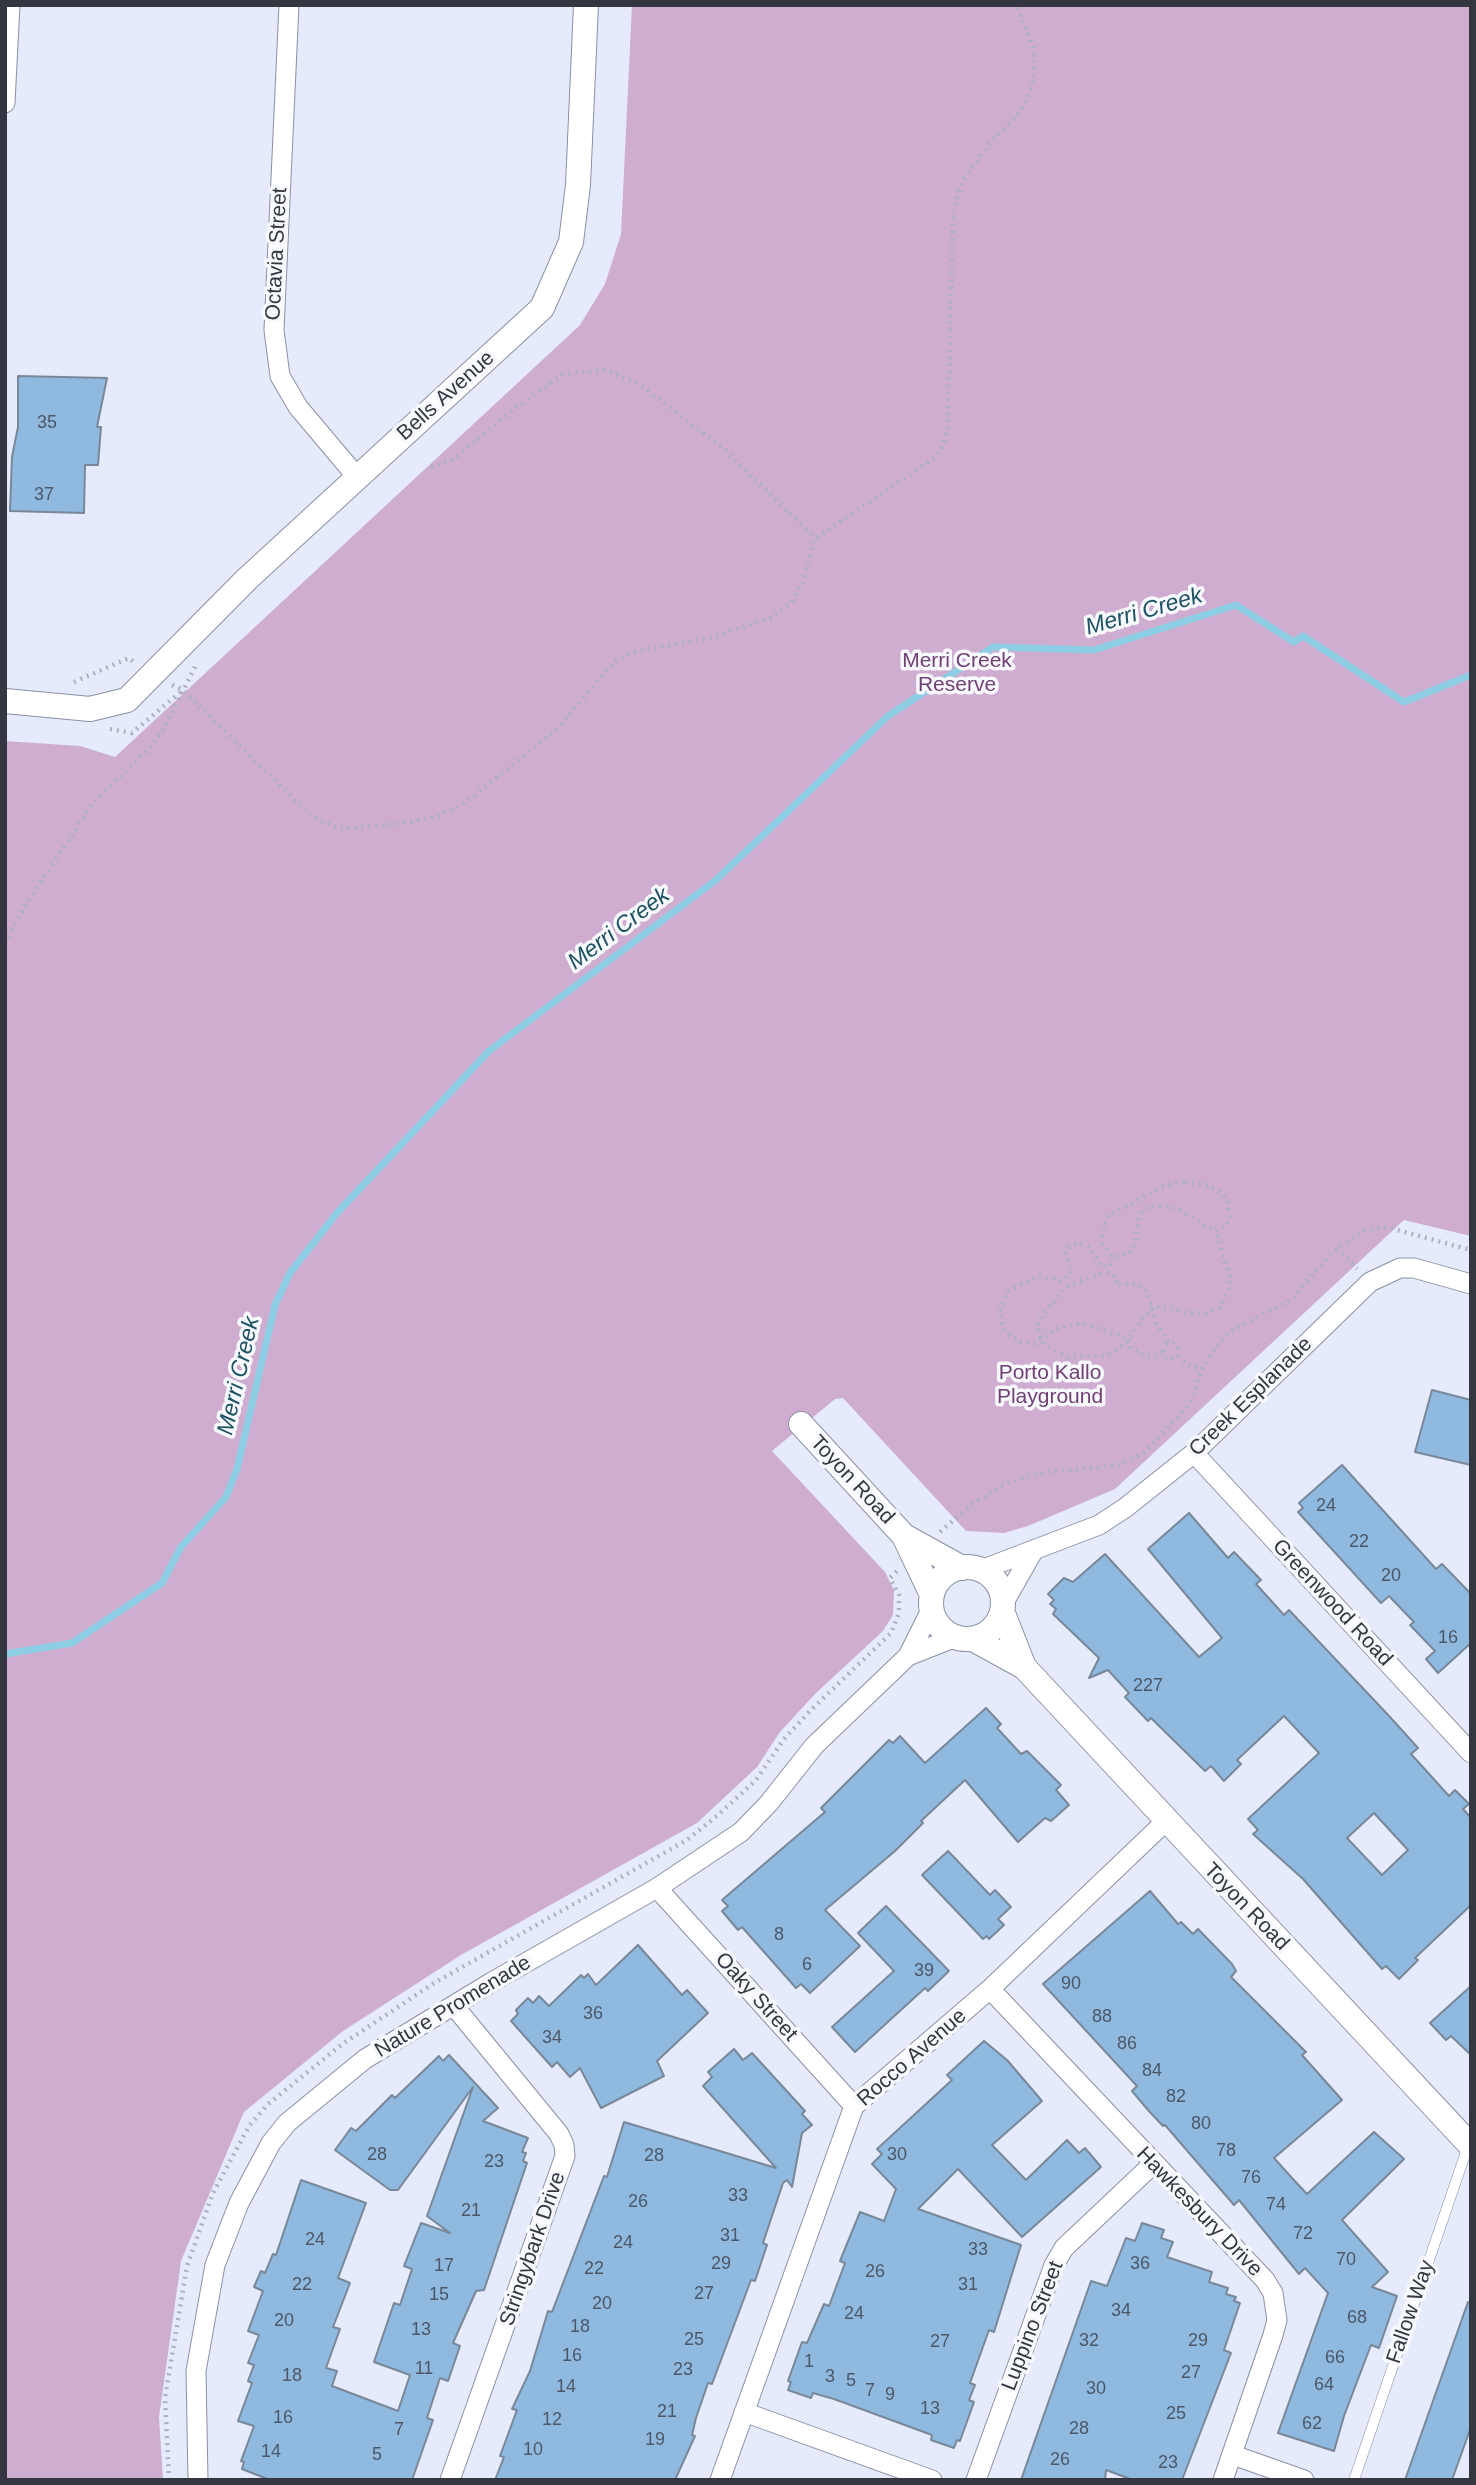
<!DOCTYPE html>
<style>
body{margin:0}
#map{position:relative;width:1476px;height:2485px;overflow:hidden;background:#e5eafc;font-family:Arial,sans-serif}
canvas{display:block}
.frame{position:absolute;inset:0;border:7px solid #353740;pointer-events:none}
</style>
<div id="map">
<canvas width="1476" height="2485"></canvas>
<div class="frame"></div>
</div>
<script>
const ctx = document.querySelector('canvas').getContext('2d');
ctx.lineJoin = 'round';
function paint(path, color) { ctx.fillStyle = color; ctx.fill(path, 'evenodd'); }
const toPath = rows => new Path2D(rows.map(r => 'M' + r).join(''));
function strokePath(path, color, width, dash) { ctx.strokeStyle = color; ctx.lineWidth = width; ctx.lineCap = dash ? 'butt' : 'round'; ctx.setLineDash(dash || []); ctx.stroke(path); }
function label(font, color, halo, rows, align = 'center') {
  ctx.font = font + ' Arial,sans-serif'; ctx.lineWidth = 7; ctx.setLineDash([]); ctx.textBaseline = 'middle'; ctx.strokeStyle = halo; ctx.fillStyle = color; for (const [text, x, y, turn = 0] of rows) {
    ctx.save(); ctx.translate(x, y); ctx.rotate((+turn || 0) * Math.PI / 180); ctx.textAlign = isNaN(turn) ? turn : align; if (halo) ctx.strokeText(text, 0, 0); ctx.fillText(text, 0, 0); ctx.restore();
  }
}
paint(toPath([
 [632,5,1471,5,1471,1236,1404,1220,1115,1489,1028,1526,1004,1533,966,1531,843,1398,835,1399,772,1451,885,1572,894,1590,893,1615,883,1631,815,1694,780,1732,757,1767,697,1823,461,1955,343,2031,244,2112,181,2261,159,2417,163,2480,5,2480,5,741,80,746,115,757,580,325,605,284,621,234]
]), '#cfadd1');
strokePath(toPath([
 [5,1654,72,1643,162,1583,181,1547,226,1497,237,1469,275,1305,290,1273,337,1213,489,1051,716,880,888,716,993,647,1094,650,1236,605,1294,642,1303,636,1404,702,1471,675]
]), '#8ecee4', 7);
const building = toPath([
 [18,376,107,378,97,427,101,427,98,465,85,465,84,513,10,511,12,457,18,427,18,376],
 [1432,1390,1471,1400,1471,1465,1415,1452,1432,1390],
 [1342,1465,1436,1569,1442,1564,1471,1594,1471,1643,1438,1673,1426,1659,1435,1651,1410,1625,1414,1622,1389,1596,1381,1603,1298,1512,1303,1508,1299,1503,1342,1465],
 [1189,1513,1228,1558,1234,1552,1261,1580,1256,1584,1284,1615,1289,1610,1390,1717,1418,1748,1411,1754,1449,1796,1455,1790,1469,1804,1463,1809,1471,1818,1471,1905,1415,1958,1418,1960,1399,1979,1386,1966,1382,1969,1303,1879,1253,1834,1258,1830,1248,1819,1319,1753,1284,1716,1237,1760,1241,1764,1224,1781,1211,1766,1205,1771,1151,1718,1148,1721,1125,1697,1129,1693,1108,1670,1089,1678,1099,1658,1053,1614,1056,1609,1050,1604,1054,1600,1048,1594,1064,1578,1073,1582,1105,1554,1199,1657,1222,1638,1148,1549,1189,1513],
 [1374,1813,1408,1850,1382,1875,1347,1838,1374,1813],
 [986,1708,1001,1724,997,1728,1021,1754,1027,1751,1061,1785,1056,1790,1069,1805,1051,1821,1045,1818,1018,1842,965,1780,921,1821,923,1823,895,1851,825,1910,860,1946,810,1993,801,1984,796,1988,742,1927,738,1930,722,1911,728,1906,722,1900,825,1812,821,1808,889,1740,893,1743,900,1736,925,1763,986,1708],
 [948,1851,990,1895,995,1890,1011,1907,998,1919,1004,1925,989,1939,987,1936,983,1939,922,1875,948,1851],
 [1150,1891,1178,1924,1181,1922,1193,1934,1198,1929,1232,1964,1236,1971,1231,1977,1306,2052,1302,2055,1342,2100,1274,2158,1292,2178,1307,2194,1374,2132,1404,2159,1342,2220,1388,2272,1372,2287,1397,2296,1379,2348,1371,2345,1344,2416,1334,2451,1278,2433,1328,2293,1305,2268,1299,2274,1239,2200,1234,2205,1165,2125,1163,2126,1148,2110,1132,2091,1137,2086,1043,1984,1150,1891],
 [886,1906,949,1971,928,1991,925,1988,855,2052,832,2027,894,1971,858,1933,886,1906],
 [638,1945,682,1995,687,1990,708,2013,657,2061,664,2076,601,2108,580,2068,570,2077,557,2062,552,2067,511,2021,518,2014,516,2010,528,1998,533,2003,539,1996,549,2006,581,1975,584,1978,588,1974,596,1985,638,1945],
 [1471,1986,1471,2055,1451,2036,1446,2040,1430,2023,1471,1986],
 [984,2041,1007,2060,1042,2101,992,2145,1026,2180,1067,2140,1079,2153,1085,2148,1101,2167,1022,2237,958,2169,918,2209,1021,2245,994,2332,989,2330,970,2383,975,2385,969,2400,974,2402,960,2441,957,2440,954,2448,931,2440,932,2435,834,2399,813,2393,811,2398,788,2390,791,2382,788,2381,802,2342,807,2343,824,2304,829,2306,845,2263,840,2261,860,2212,884,2221,896,2189,872,2164,882,2154,877,2149,952,2080,947,2075,984,2041],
 [734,2049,743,2060,752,2053,805,2111,802,2114,812,2125,802,2133,792,2187,787,2180,783,2183,763,2243,767,2245,755,2281,751,2280,712,2384,708,2383,696,2418,692,2435,695,2436,675,2480,495,2480,504,2457,500,2456,517,2410,512,2409,530,2371,548,2311,552,2312,604,2176,607,2177,624,2122,776,2168,703,2086,712,2077,708,2072,734,2049],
 [449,2055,498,2108,483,2121,528,2138,522,2152,526,2153,523,2161,527,2163,484,2290,476,2291,453,2343,460,2346,448,2381,440,2378,427,2418,433,2420,412,2480,270,2480,242,2469,244,2462,241,2461,254,2426,238,2421,252,2383,248,2381,254,2365,248,2363,259,2335,248,2331,263,2291,254,2287,261,2271,265,2273,273,2254,276,2255,301,2180,366,2203,338,2278,350,2283,333,2327,340,2329,326,2368,337,2371,332,2386,398,2411,410,2375,374,2362,394,2303,400,2305,412,2269,404,2266,421,2223,450,2233,427,2216,473,2087,398,2190,390,2190,335,2150,351,2128,356,2131,392,2095,395,2098,439,2056,443,2061,449,2055],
 [1142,2223,1164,2230,1161,2238,1173,2242,1167,2257,1212,2272,1209,2282,1228,2288,1226,2294,1236,2297,1234,2301,1240,2303,1224,2350,1231,2353,1182,2480,1133,2480,1106,2470,1105,2480,1021,2480,1091,2281,1107,2286,1126,2238,1135,2241,1142,2223],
 [1468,2302,1471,2303,1471,2427,1452,2480,1405,2480,1468,2302]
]);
paint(building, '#90b9e0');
strokePath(building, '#788898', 2);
const service = toPath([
 [1354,2480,1468,2146]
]);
const minor = toPath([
 [289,5,274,330,280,376,298,407,357,477],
 [5,103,10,5],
 [1194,1453,1471,1753],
 [981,1570,1099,1525,1125,1508,1194,1453,1370,1282,1400,1268,1414,1268,1471,1284],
 [1003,1604,1032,1553],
 [908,1656,956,1637],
 [657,1888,854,2106],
 [990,1989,1265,2280,1273,2293,1277,2320,1273,2335,1223,2480],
 [744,2412,932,2480],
 [1233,2455,1304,2480],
 [198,2480,196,2371,215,2265,239,2203,271,2143,287,2123,365,2059,492,1982,657,1888,741,1832,769,1803,814,1746,908,1656,931,1610],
 [450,2480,565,2156,564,2145,559,2134,454,2006],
 [720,2480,854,2106,990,1989,1165,1822],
 [976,2480,1054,2265,1064,2248,1153,2164]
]);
const tertiary = toPath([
 [5,701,90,709,127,700,247,579,542,308,571,242,578,185,586,5],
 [801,1424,904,1536,932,1595],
 [904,1536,962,1568],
 '931 1603a36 36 0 1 1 72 0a36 36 0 1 1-72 0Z',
 [1002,1611,1024,1667],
 [973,1639,1024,1667,1471,2146]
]);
strokePath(service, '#8b90a4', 11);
strokePath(minor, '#8b90a4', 21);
strokePath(tertiary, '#8b90a4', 26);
strokePath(toPath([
 [431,467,453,460,513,410,564,374,607,370,640,385,723,448,815,538],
 [74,682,129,658,135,663],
 [172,685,183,690,312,817,341,829,404,823,436,817,466,802,559,727,615,661,629,653,708,638,771,618,790,604,802,585,814,539,933,459,943,447,948,424,953,211,962,181,987,146,1020,112,1032,87,1034,50,1017,5],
 [110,729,132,733,183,690],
 [5,943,27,902,96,799,148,750,162,732,196,665],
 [1185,1182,1206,1185,1222,1193,1227,1202,1230,1217,1227,1225,1215,1231,1178,1209,1155,1205,1145,1209,1139,1216,1135,1244,1128,1254,1113,1257,1107,1250,1102,1241,1106,1217,1164,1186,1185,1182],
 [1337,1248,1357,1269],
 [1113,1257,1110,1267,1100,1265,1091,1248,1080,1243,1070,1246,1065,1253,1071,1265,1070,1275,1063,1281,1039,1276,1008,1291,999,1313,1006,1333,1023,1343,1035,1344,1060,1327,1082,1323,1129,1338,1152,1307,1161,1306,1186,1313,1208,1313,1219,1308,1230,1288,1230,1277,1215,1231],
 '1163 1351a8 8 0 1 1 16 0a8 8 0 1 1-16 0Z',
 [1163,1354,1153,1358,1143,1355,1131,1348,1129,1338,1124,1345,1107,1355,1067,1357,1045,1345,1039,1334,1038,1320,1067,1286,1106,1272,1115,1276,1116,1285,1139,1284,1147,1293,1157,1324,1169,1343],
 [1178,1356,1189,1365,1202,1368],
 [940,1532,971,1505,1004,1484,1046,1472,1115,1466,1144,1453,1190,1403,1202,1368,1218,1343,1234,1329,1291,1300,1331,1253,1365,1230,1386,1227,1471,1250],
 [169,2480,165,2398,187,2266,213,2193,249,2126,267,2105,341,2045,434,1983,687,1840,718,1815,756,1780,784,1739,810,1711,891,1633,899,1613,899,1595,890,1578,897,1571]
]), '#adb1c0', 4.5, [2, 5]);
strokePath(service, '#fff', 10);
strokePath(minor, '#fff', 19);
strokePath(tertiary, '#fff', 24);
label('18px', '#4c5868', null, [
 ["35",47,423],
 ["37",44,495],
 ["24",1326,1506],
 ["22",1359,1542],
 ["20",1391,1576],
 ["16",1448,1638],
 ["227",1148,1686],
 ["8",779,1935],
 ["6",807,1965],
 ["39",924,1971],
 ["90",1071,1984],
 ["36",593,2014],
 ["88",1102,2017],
 ["34",552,2038],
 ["86",1127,2044],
 ["84",1152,2071],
 ["82",1176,2097],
 ["80",1201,2124],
 ["78",1226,2151],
 ["28",377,2155],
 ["30",897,2155],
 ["28",654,2156],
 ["23",494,2162],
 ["76",1251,2178],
 ["33",738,2196],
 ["26",638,2202],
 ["74",1276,2205],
 ["21",471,2211],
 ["72",1303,2234],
 ["31",730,2236],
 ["24",315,2240],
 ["24",623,2243],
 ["33",978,2250],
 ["70",1346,2260],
 ["29",721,2264],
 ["36",1140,2264],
 ["17",444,2266],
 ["22",594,2269],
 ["26",875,2272],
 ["22",302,2285],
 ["31",968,2285],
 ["27",704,2294],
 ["15",439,2295],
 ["20",602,2304],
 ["34",1121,2311],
 ["24",854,2314],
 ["68",1357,2318],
 ["20",284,2321],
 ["18",580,2327],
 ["13",421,2330],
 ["25",694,2340],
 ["32",1089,2341],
 ["29",1198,2341],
 ["27",940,2342],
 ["16",572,2356],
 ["66",1335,2358],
 ["1",809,2362],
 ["11",424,2369],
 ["23",683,2370],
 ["27",1191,2373],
 ["18",292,2376],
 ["3",830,2377],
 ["5",851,2381],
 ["64",1324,2385],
 ["14",566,2387],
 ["30",1096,2389],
 ["7",870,2391],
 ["9",890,2395],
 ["13",930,2409],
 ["21",667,2412],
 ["25",1176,2414],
 ["16",283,2418],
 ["12",552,2420],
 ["62",1312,2424],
 ["28",1079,2429],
 ["7",399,2430],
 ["19",655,2440],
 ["10",533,2450],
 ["14",271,2452],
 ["5",377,2455],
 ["26",1060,2460],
 ["23",1168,2463]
]);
label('21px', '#353740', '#f7f8fc', [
 ["Octavia Street",277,254,-87],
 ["Bells Avenue",446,396,-42],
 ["Creek Esplanade",1251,1397,-44],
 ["Toyon Road",852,1480,47],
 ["Greenwood Road",1332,1603,47],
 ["Toyon Road",1246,1907,46],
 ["Oaky Street",756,1997,48],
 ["Nature Promenade",453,2007,-31],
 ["Rocco Avenue",912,2058,-41],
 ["Hawkesbury Drive",1199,2212,46],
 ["Stringybark Drive",533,2249,-71],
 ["Fallow Way",1411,2312,-71],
 ["Luppino Street",1033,2326,-69]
]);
label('21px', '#714075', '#f7f8fc', [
 ["Merri Creek",957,661],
 ["Reserve",957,685],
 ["Porto Kallo",1050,1373],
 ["Playground",1050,1397]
]);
label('italic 23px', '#1d5263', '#f7f8fc', [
 ["Merri Creek",1144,612,-16],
 ["Merri Creek",619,929,-37],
 ["Merri Creek",239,1376,-77]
]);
</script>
